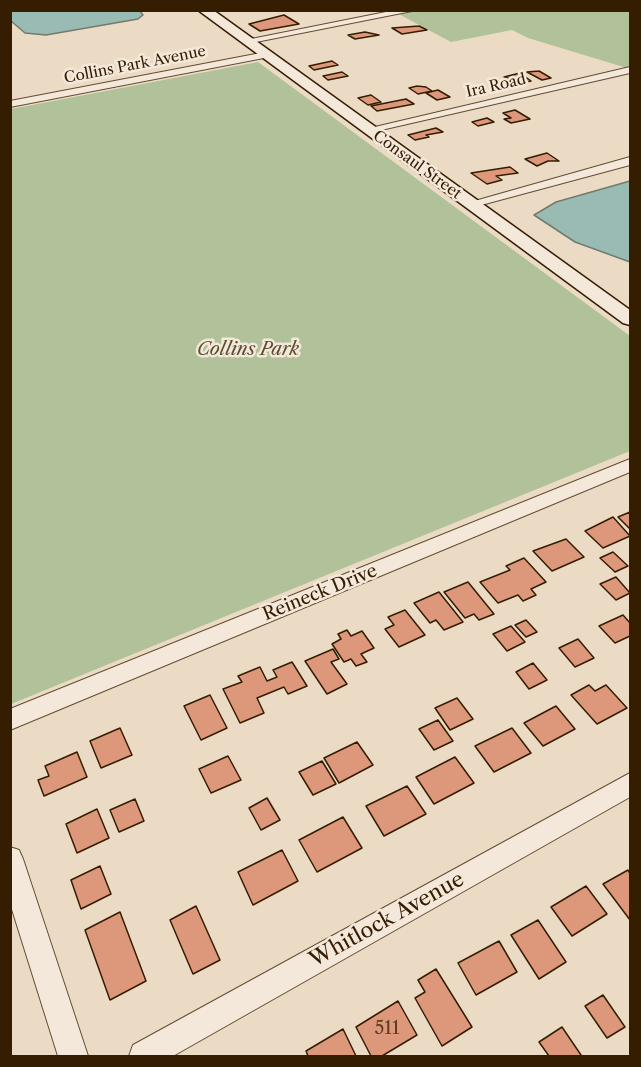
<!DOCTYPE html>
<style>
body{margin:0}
#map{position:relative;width:641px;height:1067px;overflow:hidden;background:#ecdbc4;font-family:"Libre Caslon Text",serif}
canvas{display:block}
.frame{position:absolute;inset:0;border:12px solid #351d02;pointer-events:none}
</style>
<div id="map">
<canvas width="641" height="1067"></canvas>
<div class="frame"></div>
</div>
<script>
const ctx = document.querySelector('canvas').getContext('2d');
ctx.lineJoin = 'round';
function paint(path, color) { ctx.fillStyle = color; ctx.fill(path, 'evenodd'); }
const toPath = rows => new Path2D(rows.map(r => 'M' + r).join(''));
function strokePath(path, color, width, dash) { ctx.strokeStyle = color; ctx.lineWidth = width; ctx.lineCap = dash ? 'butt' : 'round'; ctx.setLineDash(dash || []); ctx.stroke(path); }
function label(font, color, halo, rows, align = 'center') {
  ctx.font = font + ' "Libre Caslon Text",serif'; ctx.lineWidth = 5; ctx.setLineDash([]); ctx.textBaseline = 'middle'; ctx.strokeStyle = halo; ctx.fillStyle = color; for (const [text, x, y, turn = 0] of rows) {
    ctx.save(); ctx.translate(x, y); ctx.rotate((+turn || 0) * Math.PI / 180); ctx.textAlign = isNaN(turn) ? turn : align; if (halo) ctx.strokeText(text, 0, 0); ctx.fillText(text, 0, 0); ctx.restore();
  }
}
paint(toPath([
 [393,11,630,11,630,69,528,38,512,30,451,42],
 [258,62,630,336,630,451,11,704,11,109]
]), '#b1c199');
const water = toPath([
 [140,11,143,15,138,19,46,35,25,33,11,21,11,11,140,11],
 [630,181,630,262,575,242,534,215,556,202,630,181]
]);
paint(water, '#99bbb4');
strokePath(water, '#717c6d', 1.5);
const building = toPath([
 [284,15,299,24,260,31,249,24,284,15],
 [419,26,427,30,402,34,392,28,419,26],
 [365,32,379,35,355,39,348,35,365,32],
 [332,61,338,65,314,70,309,66,332,61],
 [539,71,551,78,542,80,527,72,539,71],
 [342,72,348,76,328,80,323,76,342,72],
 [520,73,531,81,523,83,504,77,520,73],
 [417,86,426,87,432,91,418,94,409,88,417,86],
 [438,90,450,97,437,100,426,93,438,90],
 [371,95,381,102,368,105,358,98,371,95],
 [406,99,414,104,377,111,371,106,406,99],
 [515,110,530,119,511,123,504,119,511,118,503,113,515,110],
 [487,118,494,122,478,126,472,122,487,118],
 [436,128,443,132,426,135,429,137,415,140,408,135,436,128],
 [547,153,559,161,548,161,537,166,525,159,547,153],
 [510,167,518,173,496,176,502,180,487,184,471,173,510,167],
 [630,512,630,529,618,517,630,512],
 [613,517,630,536,603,548,585,531,613,517],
 [566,539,584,557,552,571,533,551,566,539],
 [613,552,628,566,615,572,600,558,613,552],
 [524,558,546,582,531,589,536,595,523,601,518,595,498,603,480,582,510,570,506,566,524,558],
 [616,577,630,593,616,600,600,584,616,577],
 [468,582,494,614,479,620,474,614,465,618,444,592,468,582],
 [439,592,463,622,444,630,436,620,430,623,414,603,439,592],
 [405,610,425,635,399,647,385,629,394,625,388,617,405,610],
 [623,615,630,623,630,636,615,643,599,626,623,615],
 [526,620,537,632,526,637,515,625,526,620],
 [511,626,525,642,507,651,493,634,511,626],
 [347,630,351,636,362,631,374,648,361,654,367,662,356,666,351,659,344,662,332,644,341,639,338,634,347,630],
 [578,639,594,658,575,667,559,648,578,639],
 [333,649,339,659,331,662,347,684,327,694,305,661,333,649],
 [292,662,307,686,288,694,284,687,257,698,264,713,240,723,223,689,242,682,238,676,260,667,267,681,277,677,273,670,292,662],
 [533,663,547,680,529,689,516,672,533,663],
 [589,685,595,691,606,685,627,708,597,724,571,695,589,685],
 [210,695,227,728,201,740,184,706,210,695],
 [457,698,473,719,450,730,435,708,457,698],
 [556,706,575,729,543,746,524,723,556,706],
 [438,720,453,741,434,750,419,729,438,720],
 [120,728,132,755,101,768,90,741,120,728],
 [512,728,531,753,494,772,475,746,512,728],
 [357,742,373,765,339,783,324,758,357,742],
 [77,752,87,777,44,796,38,780,49,776,45,766,77,752],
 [228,756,241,780,211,793,199,769,228,756],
 [455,757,474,783,434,804,416,777,455,757],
 [322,761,336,784,313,795,299,772,322,761],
 [407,786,426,814,384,836,366,806,407,786],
 [267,798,280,820,261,830,249,808,267,798],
 [135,799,144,821,119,832,110,810,135,799],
 [97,809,109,838,77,853,66,824,97,809],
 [343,817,362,848,317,872,299,840,343,817],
 [282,850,298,881,253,905,238,872,282,850],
 [100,866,111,894,81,909,71,880,100,866],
 [628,870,630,874,630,920,603,884,628,870],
 [586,886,607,914,572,936,551,907,586,886],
 [196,906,220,960,193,974,170,920,196,906],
 [120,912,146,981,110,1000,85,930,120,912],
 [538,920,566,962,539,979,511,935,538,920],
 [499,941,517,972,476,995,458,963,499,941],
 [436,969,472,1027,442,1046,415,998,425,992,418,980,436,969],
 [603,995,625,1027,607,1038,585,1006,603,995],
 [398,1001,417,1035,382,1056,371,1056,356,1027,398,1001],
 [562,1027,581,1055,578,1056,549,1056,539,1042,562,1027],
 [343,1029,356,1056,308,1056,306,1051,343,1029]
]);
paint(building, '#dd987b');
strokePath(building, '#351d02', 1.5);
const street = toPath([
 [396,10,417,10,246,44,241,41,396,10],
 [266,52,271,55,269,57,10,107,10,101,266,52],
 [630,67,630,73,368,133,362,130,630,67],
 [630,157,630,165,470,208,464,204,630,157],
 [630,459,630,472,10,730,10,709,630,459],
 [630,773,630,797,173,1056,129,1056,133,1045,630,773],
 [10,847,19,850,23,859,88,1056,58,1056,10,903,10,847]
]);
const secondary = toPath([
 [198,10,213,10,630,310,630,325,623,323,198,10]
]);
strokePath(street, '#634c32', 2);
strokePath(secondary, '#351d02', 3);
paint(street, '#f3e8d9');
paint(secondary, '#f3e8d9');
label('15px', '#351d02', '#f3e8d9', [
 ["Collins Park Avenue",135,65,-11],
 ["Ira Road",496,86,-13],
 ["Consaul Street",417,165,36]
]);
label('italic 18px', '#5a4e2f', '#f3e8d9', [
 ["Collins Park",248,350]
]);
label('18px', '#351d02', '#f3e8d9', [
 ["Reineck Drive",320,593,-22]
]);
label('18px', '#5f3c20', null, [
 ["511",387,1029]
]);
label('21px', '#351d02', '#f3e8d9', [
 ["Whitlock Avenue",387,920,-29]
]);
</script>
